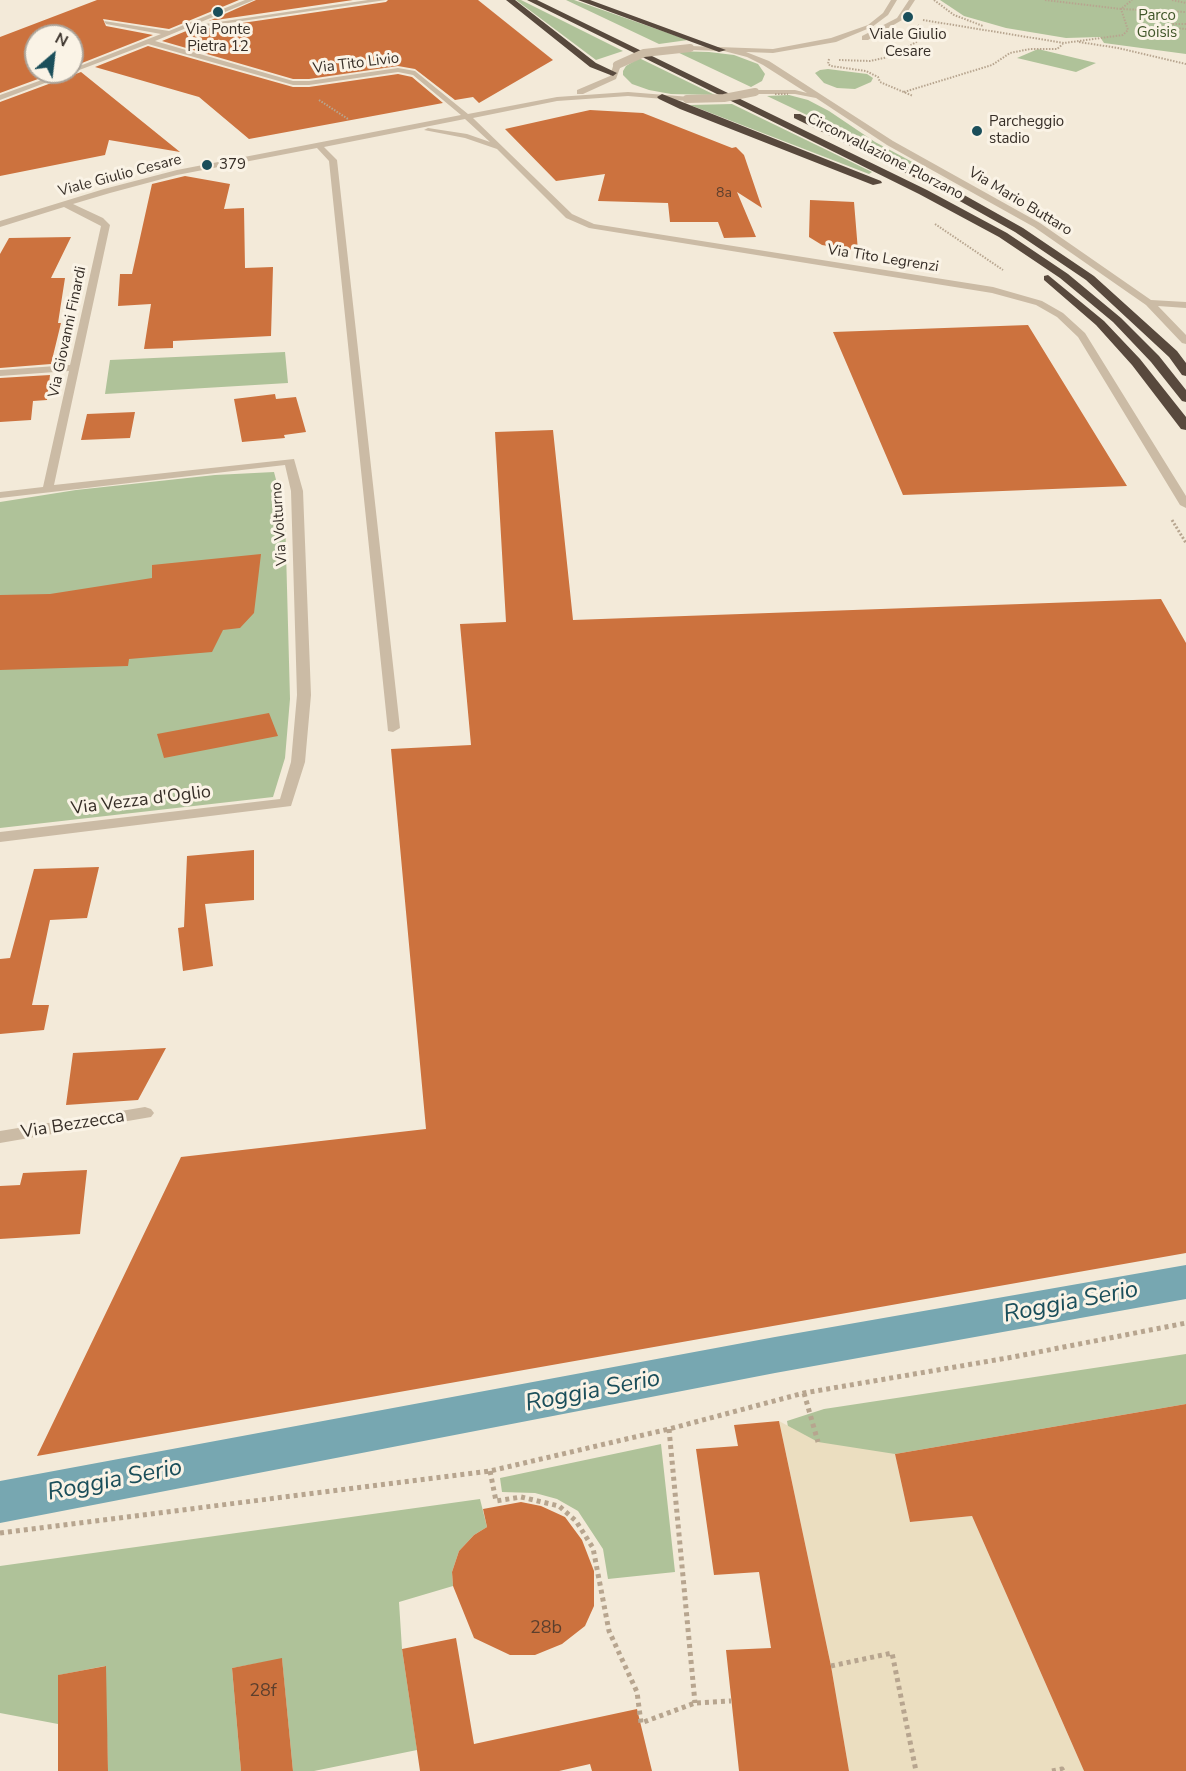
<!DOCTYPE html>
<style>
body{margin:0}
#map{position:relative;width:1186px;height:1771px;overflow:hidden;background:#f3ead9;font-family:"Nunito Sans",sans-serif}
canvas{display:block}
.north{position:absolute;left:24px;top:24px;width:60px;height:60px;box-sizing:border-box;background:#faf3e6;border:2px solid #aca49a;border-radius:50%;rotate:28deg;font-size:16px;font-weight:700;line-height:24px;text-align:center;color:#362e27}
.north::after{content:'';display:block;margin:auto;width:21px;height:27px;background:#1a4e5a;clip-path:polygon(50% 0,100% 100%,50% 72%,0 100%)}
</style>
<div id="map">
<canvas width="1186" height="1771"></canvas>
<div class="north">N</div>
</div>
<script>
const ctx = document.querySelector('canvas').getContext('2d');
ctx.lineJoin = 'round';
function paint(path, color) { ctx.fillStyle = color; ctx.fill(path, 'evenodd'); }
const toPath = rows => new Path2D(rows.map(r => 'M' + r).join(''));
function strokePath(path, color, width, dash) { ctx.strokeStyle = color; ctx.lineWidth = width; ctx.lineCap = dash ? 'butt' : 'round'; ctx.setLineDash(dash || []); ctx.stroke(path); }
function label(font, color, halo, rows, align = 'center') {
  ctx.font = font + ' "Nunito Sans",sans-serif'; ctx.lineWidth = 6; ctx.setLineDash([]); ctx.textBaseline = 'middle'; ctx.strokeStyle = halo; ctx.fillStyle = color; for (const [text, x, y, turn = 0] of rows) {
    ctx.save(); ctx.translate(x, y); ctx.rotate((+turn || 0) * Math.PI / 180); ctx.textAlign = isNaN(turn) ? turn : align; if (halo) ctx.strokeText(text, 0, 0); ctx.fillText(text, 0, 0); ctx.restore();
  }
}
paint(toPath([
 [516,0,521,0,623,51,596,60],
 [566,0,574,0,688,40,659,44],
 [940,0,1186,0,1186,54,1104,43,1100,37,1066,38,1006,28,964,16],
 [1038,49,1096,63,1076,72,1017,58],
 [675,51,709,52,734,55,758,64,765,74,762,81,751,87],
 [639,58,715,95,671,94,649,90,632,84,623,75,623,71,626,66],
 [828,69,867,74,873,78,871,82,855,89,837,88,824,83,815,73,820,70],
 [789,95,808,100,829,111,875,142,918,165,914,166,767,96],
 [732,104,872,172,869,174,690,105],
 [285,352,288,383,105,394,110,360],
 [274,472,285,514,290,699,285,758,273,797,0,828,0,502,76,490,215,475],
 [1186,1354,1186,1404,895,1454,809,1550,787,1421,824,1409],
 [661,1444,675,1572,608,1579,603,1549,578,1511,557,1499,535,1493,502,1492,500,1478],
 [480,1499,487,1527,474,1535,459,1551,452,1572,453,1586,399,1602,402,1649,417,1750,314,1771,293,1771,282,1659,232,1668,241,1771,108,1771,105,1666,59,1675,58,1724,0,1713,0,1566]
]), '#afc299');
paint(toPath([
 [779,1421,818,1442,895,1454,910,1522,972,1516,1084,1771,849,1771,831,1666]
]), '#ebdec0');
paint(toPath([
 [1186,1265,1186,1299,775,1373,0,1523,0,1481,775,1337,1186,1265]
]), '#77a7b1');
paint(toPath([
 [97,0,239,0,169,29,103,19,106,26,153,35,82,63,72,60,72,36,36,36,36,72,57,72,0,93,0,37],
 [256,0,353,0,209,21],
 [388,0,478,0,553,60,479,103,473,97,455,100,415,69,398,66,309,79,293,79,162,41,203,24,208,28,386,2],
 [148,46,293,87,309,87,398,74,412,77,443,103,249,139,199,97,95,67],
 [81,72,180,152,109,140,105,155,0,176,0,102],
 [590,110,643,113,732,148,736,147,744,155,762,208,737,192,756,237,724,238,718,222,670,222,668,203,598,201,605,174,556,181,505,129],
 [185,176,230,184,224,209,244,208,245,268,273,267,271,336,173,341,173,348,144,349,151,304,118,306,120,274,132,274,152,184],
 [810,200,854,202,858,251,822,245,809,237],
 [71,237,51,278,65,278,58,323,61,323,51,364,0,368,0,254,9,238],
 [1028,325,1127,486,903,495,833,332],
 [50,375,47,400,33,401,31,420,0,422,0,378],
 [275,394,276,399,296,397,306,432,284,435,285,438,242,442,234,399],
 [135,412,130,438,81,440,87,414],
 [553,430,573,620,1161,599,1186,643,1186,1253,37,1456,181,1157,426,1129,391,749,471,745,460,624,506,622,495,432],
 [261,554,254,613,240,628,223,630,212,652,129,659,128,666,0,670,0,595,50,594,152,578,152,565],
 [269,713,278,736,164,758,157,734],
 [254,850,254,900,205,904,213,966,183,971,178,928,184,927,187,856],
 [99,867,87,918,50,920,32,1005,49,1005,44,1030,0,1034,0,959,10,958,34,869],
 [166,1048,138,1100,66,1105,73,1053],
 [87,1170,80,1234,0,1239,0,1186,20,1185,23,1173],
 [1186,1404,1186,1771,1084,1771,972,1516,910,1522,895,1454],
 [779,1421,831,1666,849,1771,739,1771,726,1650,771,1648,759,1572,714,1575,696,1449,738,1446,734,1425],
 [521,1502,541,1506,565,1517,582,1540,594,1571,594,1606,585,1626,562,1644,535,1655,510,1655,474,1638,453,1586,452,1572,459,1551,474,1535,487,1527,483,1509],
 [456,1638,474,1744,637,1709,652,1771,592,1771,590,1764,559,1771,420,1771,402,1649],
 [282,1658,293,1771,241,1771,232,1668],
 [106,1666,108,1771,58,1771,58,1675]
]), '#cc723e');
strokePath(toPath([
 [934,0,954,15,983,26],
 [1045,0,1121,9,1132,0],
 [1172,0,1186,3],
 [923,20,1064,43,1123,35,1128,30,1121,9,1186,12],
 [1186,24,1168,24,1162,27,1186,29],
 [1157,29,1167,30,1171,33,1160,35,1150,32,1157,29],
 [1079,42,1118,48,1186,64],
 [829,59,828,64,831,66,866,71,878,77,880,82,913,96],
 [839,60,870,61,893,56,921,39,923,35,918,25],
 [904,92,992,65,1010,53,1030,49,1057,49,1063,44],
 [319,100,348,119],
 [935,224,1003,270]
]), '#b7a58f', 2, [1.5, 1.5]);
strokePath(toPath([
 [1172,520,1186,543]
]), '#b7a58f', 3, [2, 2]);
strokePath(toPath([
 [804,1393,818,1442],
 [669,1429,695,1703],
 [490,1471,496,1501,521,1497,559,1506,576,1521,593,1548,609,1631,637,1692,641,1723,695,1703,731,1701],
 [0,1533,490,1471,669,1429,804,1393,1013,1357,1186,1323],
 [831,1666,892,1653,916,1771],
 [1052,1771,1062,1769,1063,1771]
]), '#b7a58f', 5, [4, 4]);
paint(toPath([
 [245,0,254,0,155,41,293,81,309,81,398,68,415,71,468,114,557,97,628,92,690,97,690,101,687,101,628,96,557,101,473,118,572,214,594,224,993,287,1042,301,1063,313,1085,333,1186,496,1186,508,1180,505,1078,337,1057,317,1036,305,992,293,589,228,566,218,497,149,465,138,424,130,428,128,467,134,490,142,465,119,324,147,337,160,400,728,393,732,388,731,329,161,317,148,177,175,110,193,73,204,103,218,110,225,54,485,294,459,303,491,311,695,305,762,291,806,0,842,0,832,280,799,291,762,297,695,291,491,285,465,0,498,0,492,43,487,69,371,0,376,0,370,70,365,101,226,64,207,0,227,0,221,104,189,177,170,461,115,413,75,398,72,309,85,293,85,148,44,0,100,0,95,64,72,72,72,72,69,161,34,106,24,104,21,169,31,245,0],
 [368,0,386,0,208,26,205,24,368,0],
 [891,0,897,0,888,15,872,27,836,42,773,53,746,52,769,61,893,141,1040,223,1151,300,1186,302,1186,308,1158,306,1186,335,1186,344,1182,343,1146,305,1034,227,887,145,816,98,795,94,752,94,751,92,755,90,795,90,807,93,763,65,747,57,724,51,690,50,686,48,690,46,773,49,831,38,868,25,883,13,891,0],
 [909,0,915,0,902,20,868,40,862,40,862,36,897,18,909,0],
 [614,63,621,65,616,79,583,94,577,94,577,90,610,76,614,63],
 [145,1107,151,1109,154,1113,151,1117,0,1143,0,1131,145,1107]
]), '#cbbba5');
paint(toPath([
 [506,0,515,0,596,63,617,73,613,76,590,67,506,0],
 [527,0,537,0,927,190,1007,233,1068,274,1121,318,1159,356,1186,390,1186,402,1182,401,1151,362,1113,322,1060,278,999,237,919,194,527,0],
 [578,0,590,0,726,50,719,52,578,0],
 [662,94,881,181,882,183,873,185,680,109,659,99,657,97,662,94],
 [794,114,800,114,948,186,1023,228,1094,276,1177,351,1186,363,1186,376,1182,375,1169,357,1086,280,1015,232,940,190,794,118,794,114],
 [1048,275,1104,321,1140,359,1186,417,1186,430,1181,429,1132,365,1096,325,1044,280,1044,276,1048,275]
]), '#58493d');
strokePath(toPath([
 [775,94,788,94]
]), '#b7a58f', 2, [1.5, 1.5]);
strokePath(toPath([
 [617,65,644,53,690,48],
 [687,99,724,98,755,92]
]), '#cbbba5', 8);
for (const [x, y, r, color] of [
 [218,12,6,"#1a4e5a"],
 [908,17,6,"#1a4e5a"],
 [977,131,6,"#1a4e5a"],
 [207,165,6,"#1a4e5a"]
]) { const dot = new Path2D(); dot.arc(x, y, r, 0, 2 * Math.PI); ctx.fillStyle = color; ctx.fill(dot); strokePath(dot, '#faf3e6', 2); }
label('14px', '#5c3f2d', null, [
 ["8a",724,194]
]);
label('15px', '#405629', '#faf3e6', [
 ["Parco",1157,16],
 ["Goisis",1157,33]
]);
label('15px', '#362e27', '#faf3e6', [
 ["Via Ponte",218,30],
 ["Pietra 12",218,47],
 ["Viale Giulio",908,35],
 ["Cesare",908,52],
 ["Parcheggio",989,122,"left"],
 ["stadio",989,139,"left"],
 ["379",219,165,"left"]
]);
label('15px', '#362e27', '#faf3e6', [
 ["Via Tito Livio",356,64,-7],
 ["Circonvallazione Plorzano",885,157,27],
 ["Viale Giulio Cesare",120,176,-15],
 ["Via Mario Buttaro",1020,202,31],
 ["Via Tito Legrenzi",883,259,9],
 ["Via Giovanni Finardi",68,332,-78],
 ["Via Volturno",280,524,-94]
]);
label('18px', '#362e27', '#faf3e6', [
 ["Via Vezza d'Oglio",141,801,-7],
 ["Via Bezzecca",73,1125,-9]
]);
label('18px', '#5c3f2d', null, [
 ["28b",546,1629],
 ["28f",263,1692]
]);
label('italic 24px', '#1a4e5a', '#faf3e6', [
 ["Roggia Serio",1071,1303,-11],
 ["Roggia Serio",593,1392,-11],
 ["Roggia Serio",115,1481,-11]
]);
</script>
